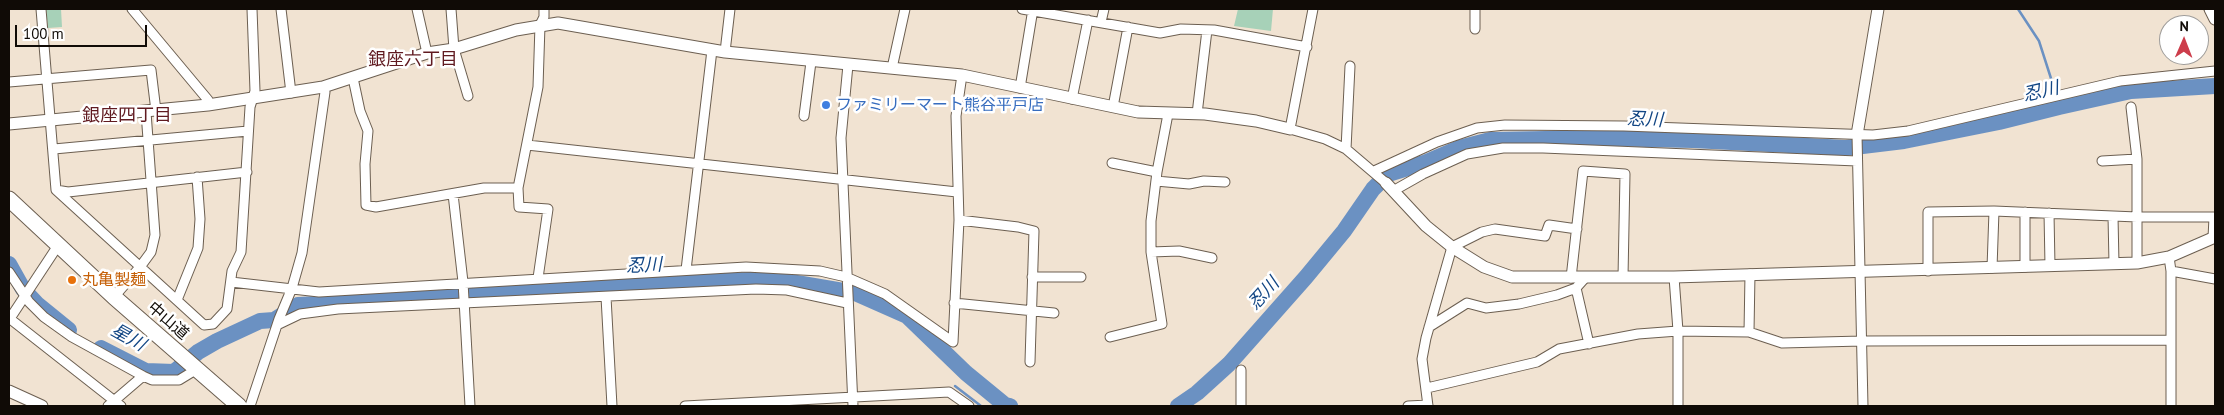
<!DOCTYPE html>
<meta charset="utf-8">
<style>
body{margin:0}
#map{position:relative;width:2224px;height:415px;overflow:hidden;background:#f1e3d2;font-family:"PT Sans",sans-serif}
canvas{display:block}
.frame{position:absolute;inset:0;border:10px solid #100b06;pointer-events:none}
.north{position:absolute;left:2159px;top:15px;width:50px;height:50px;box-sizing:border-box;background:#fff;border:1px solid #9f9d9b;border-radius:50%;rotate:1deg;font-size:14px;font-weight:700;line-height:20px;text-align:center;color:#100b06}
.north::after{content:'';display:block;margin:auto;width:18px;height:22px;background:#cd3d4b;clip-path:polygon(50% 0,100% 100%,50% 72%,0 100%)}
.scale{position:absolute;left:15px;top:25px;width:132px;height:22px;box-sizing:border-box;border:2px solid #100b06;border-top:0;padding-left:6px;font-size:15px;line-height:18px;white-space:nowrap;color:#100b06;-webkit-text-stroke:4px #fff;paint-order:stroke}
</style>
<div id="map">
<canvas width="2224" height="415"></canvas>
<div class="frame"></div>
<div class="north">N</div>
<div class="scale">100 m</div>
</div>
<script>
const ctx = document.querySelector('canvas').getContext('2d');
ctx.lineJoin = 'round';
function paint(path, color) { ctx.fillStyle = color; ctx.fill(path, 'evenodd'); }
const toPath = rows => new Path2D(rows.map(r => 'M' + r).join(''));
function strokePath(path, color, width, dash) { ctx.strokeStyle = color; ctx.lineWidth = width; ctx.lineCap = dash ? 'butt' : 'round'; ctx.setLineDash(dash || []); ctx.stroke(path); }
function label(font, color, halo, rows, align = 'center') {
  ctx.font = font + ' "PT Sans","Noto Sans JP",sans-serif'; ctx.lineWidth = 5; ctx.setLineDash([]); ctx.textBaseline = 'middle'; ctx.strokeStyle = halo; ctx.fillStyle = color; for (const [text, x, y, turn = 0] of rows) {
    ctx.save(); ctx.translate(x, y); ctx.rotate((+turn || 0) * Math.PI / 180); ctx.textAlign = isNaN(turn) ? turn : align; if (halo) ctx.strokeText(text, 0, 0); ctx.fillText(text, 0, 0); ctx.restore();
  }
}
paint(toPath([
 [46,9,61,9,62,27,48,28],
 [1238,9,1273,9,1271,31,1234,26]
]), '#a7d1b8');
strokePath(toPath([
 [2018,9,2039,41,2056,94],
 [2057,99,2059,107],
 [965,374,966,373],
 [955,386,981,406]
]), '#6b91c2', 2.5);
strokePath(toPath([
 [9,264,23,289,37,304,69,330],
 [101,348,146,371,174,372,198,352,217,341,260,321,274,320,298,305,445,297,583,287,773,279,855,293,907,316,966,373,1005,405,1010,406],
 [1178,406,1197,393,1229,364,1306,277,1344,231,1373,189,1388,174,1424,163,1459,148,1490,140,1601,138,1693,140,1846,148,1904,141,1999,122,2059,107,2131,91,2215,86]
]), '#6b91c2', 16);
const minor = toPath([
 [41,9,56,190,204,325,213,324,227,309,232,271,241,252,250,107,255,91,252,9],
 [132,9,208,100,208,105],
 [281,9,291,93],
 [417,9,427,53],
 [451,9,454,49,468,96],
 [1022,9,1160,33,1181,29,1214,30,1307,47],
 [1313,9,1290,129,1325,139,1346,149,1386,183],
 [1101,22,1104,9],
 [1475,29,1475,9],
 [725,52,730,9],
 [848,65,841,138,853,406],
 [892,68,905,9],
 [962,75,956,116,959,220,1018,227,1034,231,1030,362],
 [353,78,360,111,368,131,365,164,366,205,376,207,484,188,518,188,538,87,540,25,544,17,544,9],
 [9,82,151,70,156,111],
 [1020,88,1033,9],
 [1072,99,1088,20],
 [1113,107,1128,27],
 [2131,107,2137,159,2137,263],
 [1197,114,1207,30],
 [804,116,811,62],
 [1857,135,1863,406],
 [527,145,957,192],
 [54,149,248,131],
 [1346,149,1350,66],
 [2102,161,2137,159],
 [1112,163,1157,172],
 [1374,171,1437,142,1477,128,1505,125,1624,126,1873,135,1908,131,2120,81,2215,71],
 [1156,181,1189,184,1204,181,1225,182],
 [518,188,519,207,548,209,538,278],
 [56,190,68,192,247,172],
 [1393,191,1423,174,1467,154,1503,148,1543,148,1857,161],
 [453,194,463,282,470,406],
 [2049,213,2050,266],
 [2113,216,2114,264],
 [2213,238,2214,217],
 [1151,252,1179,251,1212,258],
 [2169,257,2171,271,2171,406],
 [2025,267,2025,212],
 [1992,268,1994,211],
 [686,270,712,50],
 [1928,271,1928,212,1994,211,2137,217,2215,217],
 [2171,271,2215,279],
 [9,272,29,302,44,317,72,337,143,376],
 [1032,277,1081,277],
 [1674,277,1678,331,1678,406],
 [1571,278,1583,171,1625,174,1623,277],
 [231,282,319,292,746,267,820,271,846,277,885,294,953,342],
 [1576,288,1589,344],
 [114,297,140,267,151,252,155,235,146,112],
 [606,297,612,406],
 [177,300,198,248,200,219,197,177],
 [954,303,1054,313],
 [9,318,121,406],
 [9,320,59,244],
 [277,325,300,314,338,309,756,289,787,290,847,303],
 [1429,327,1467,303,1486,308,1519,304,1557,295,1576,288,1585,278],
 [1749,332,1750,274],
 [1110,337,1162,324,1151,252,1151,221,1157,172,1168,114],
 [953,342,959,220],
 [1241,370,1241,406],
 [1427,388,1537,362,1559,349,1638,334,1678,331,1749,332,1782,343,1862,341,2171,340],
 [108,406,143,376,152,380,179,380,197,369],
 [250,406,279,319,292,288,302,253,325,92,323,87],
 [685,406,949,392,969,406],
 [1408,406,1428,405],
 [1428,406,1422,359,1426,338,1452,247,1482,232,1495,229,1545,236,1549,225,1577,229]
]);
const tertiary = toPath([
 [2210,9,2215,19],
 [9,124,208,105,323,87,427,53,454,49,516,30,558,23,725,52,962,75,1138,112,1205,114,1256,121,1290,129],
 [1857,135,1878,9],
 [1386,183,1426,226,1452,247,1484,267,1512,277,1674,277,2137,263,2169,257,2215,237],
 [9,391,42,406]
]);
const trunk = toPath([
 [9,199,114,297,239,406]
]);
strokePath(minor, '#6c5f51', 11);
strokePath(tertiary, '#6c5f51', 13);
strokePath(trunk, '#6c5f51', 17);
strokePath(minor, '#fff', 9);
strokePath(tertiary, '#fff', 11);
strokePath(trunk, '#fff', 15);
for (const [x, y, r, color] of [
 [826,105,5,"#3f7fe0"],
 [72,280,5,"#e8710a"]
]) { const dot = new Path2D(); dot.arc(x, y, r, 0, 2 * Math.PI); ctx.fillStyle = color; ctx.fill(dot); strokePath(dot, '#fff', 2); }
label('16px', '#366cbe', '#fff', [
 ["ファミリーマート熊谷平戸店",836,105]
], 'left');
label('16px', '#c56008', '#fff', [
 ["丸亀製麺",82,280]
], 'left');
label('16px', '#100b06', '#fff', [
 ["中山道",168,321,41]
]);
label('18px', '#601a20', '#fff', [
 ["銀座六丁目",413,60],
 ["銀座四丁目",127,116]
]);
label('italic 18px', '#124684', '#fff', [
 ["忍川",2041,92,-13],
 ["忍川",1645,120,2],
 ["忍川",644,266,-3],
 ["忍川",1264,294,-48],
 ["星川",128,338,29]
]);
</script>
